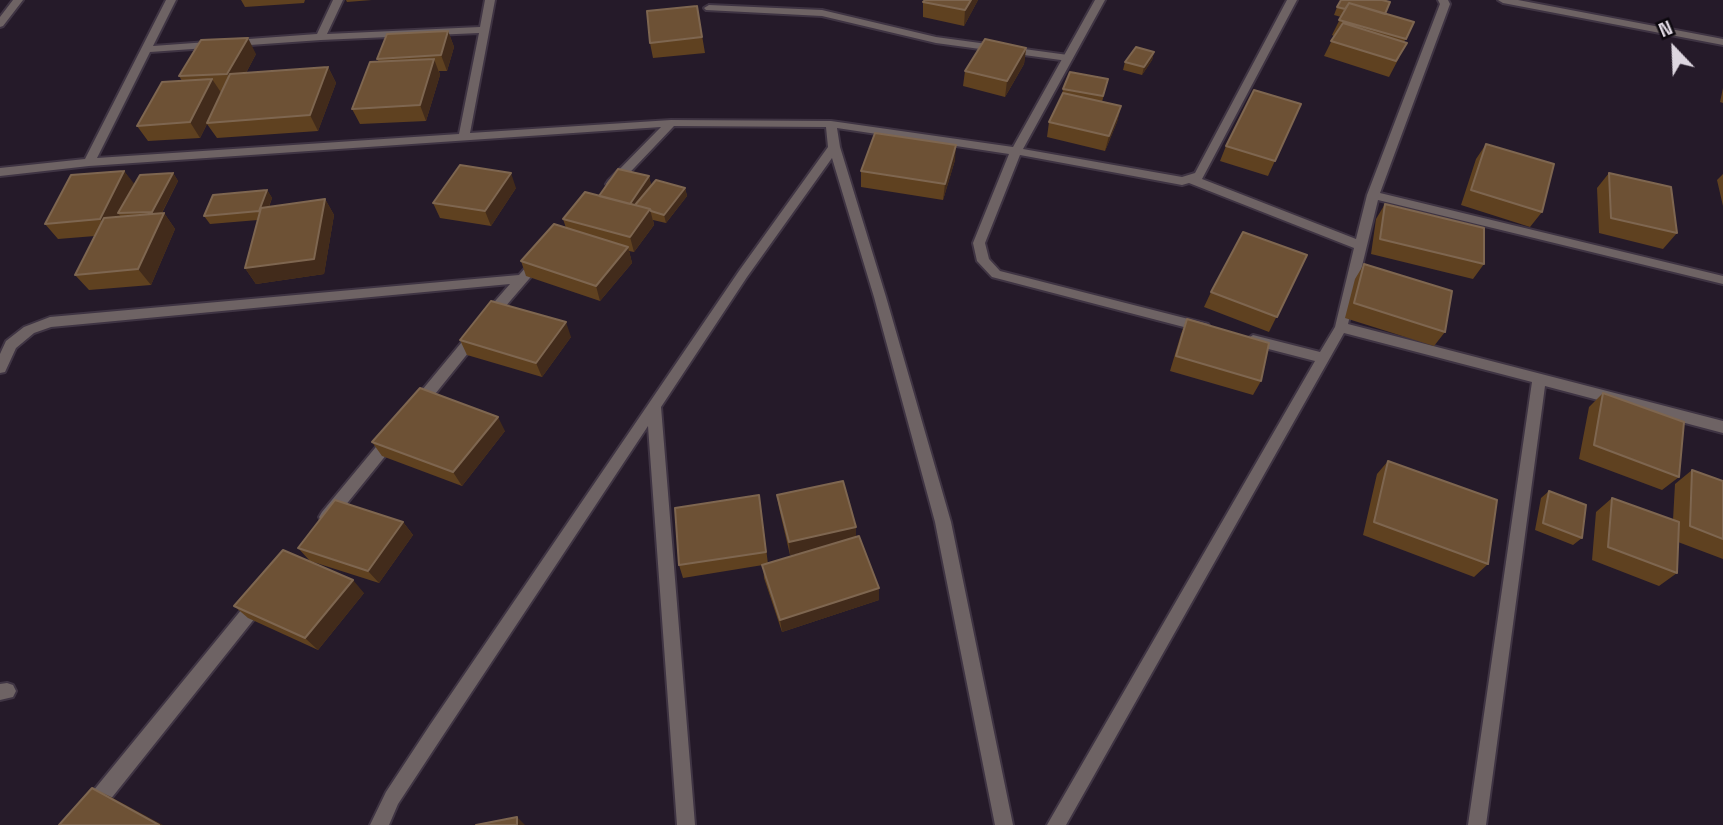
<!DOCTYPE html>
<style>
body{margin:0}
#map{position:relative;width:1723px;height:825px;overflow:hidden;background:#251a29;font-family:"Space Grotesk",sans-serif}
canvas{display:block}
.north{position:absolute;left:1639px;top:14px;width:70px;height:70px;-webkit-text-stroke:5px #0b070d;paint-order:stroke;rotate:337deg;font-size:19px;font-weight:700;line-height:28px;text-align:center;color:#ddd6e0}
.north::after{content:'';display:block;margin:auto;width:24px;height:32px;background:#ddd6e0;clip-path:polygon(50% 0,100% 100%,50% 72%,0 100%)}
</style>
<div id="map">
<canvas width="1723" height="825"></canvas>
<div class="north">N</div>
</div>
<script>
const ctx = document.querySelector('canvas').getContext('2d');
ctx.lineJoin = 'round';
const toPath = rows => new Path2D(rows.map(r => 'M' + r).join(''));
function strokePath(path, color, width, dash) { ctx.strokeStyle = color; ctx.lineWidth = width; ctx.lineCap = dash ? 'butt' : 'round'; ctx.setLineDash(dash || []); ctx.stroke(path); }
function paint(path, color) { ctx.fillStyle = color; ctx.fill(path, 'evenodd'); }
const lane = toPath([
 [709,5,822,10,936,37,1068,55,1073,58,1068,61,936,43,822,16,706,10,704,8,709,5]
]);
const street = toPath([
 [13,0,23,0,3,26,0,27,0,17,13,0],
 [166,0,176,0,153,46,317,34,333,0,343,0,327,34,480,27,485,0,495,0,470,133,671,120,831,121,1013,147,1095,0,1105,0,1023,149,1182,177,1195,173,1287,0,1297,0,1202,179,1356,239,1367,195,1440,4,1438,0,1448,0,1450,4,1380,193,1723,276,1723,284,1378,200,1348,324,1723,421,1723,433,1545,386,1486,825,1468,825,1532,382,1344,333,1066,825,1047,825,1315,361,1253,345,1246,340,1253,335,1320,352,1335,327,1354,248,1189,183,1182,185,1020,155,985,243,989,259,1000,271,1208,324,1210,327,1208,330,1203,332,992,277,977,261,973,243,1009,154,837,128,840,147,886,297,951,522,1013,825,995,825,935,522,874,297,832,158,747,277,661,407,695,825,677,825,648,426,442,737,398,804,389,825,370,825,386,792,430,725,739,271,828,147,826,127,674,126,616,187,612,188,606,184,608,181,661,127,89,166,0,176,0,168,85,159,166,0],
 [479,33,459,134,97,158,150,52,321,40,479,33],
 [1498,0,1518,0,1723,39,1723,45,1503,3,1498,0],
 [537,258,543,262,541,265,493,321,488,323,483,321,482,318,483,315,510,284,51,327,34,333,16,348,5,372,0,373,0,354,6,341,24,327,50,317,519,275,533,259,537,258],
 [476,329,483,334,481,337,423,409,413,409,411,405,413,401,471,331,476,329],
 [390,434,395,436,397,440,395,444,332,522,327,524,322,522,319,517,322,512,385,436,390,434],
 [257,596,263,598,265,603,263,608,90,825,69,825,71,818,251,598,257,596],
 [7,683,13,685,16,691,13,697,0,700,0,684,7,683]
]);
strokePath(lane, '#3f3443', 4);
strokePath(street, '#3f3443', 4);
paint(lane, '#6e6364');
paint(street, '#6e6364');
paint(toPath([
 [241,0,305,0,304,3,245,7],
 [346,0,372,0,347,2],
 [978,0,964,26,923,17,923,2],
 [697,6,705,53,653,58,650,43],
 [1337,7,1385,14,1414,22,1404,42,1399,58,1389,77,1324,56,1334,36,1332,35,1341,17,1334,15],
 [448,31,454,47,447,71,439,71,440,75,426,121,360,124,352,109,379,62,377,59],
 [1026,48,1024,64,1005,97,963,86,965,71],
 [1154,52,1152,60,1142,75,1123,70,1125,62],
 [256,54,246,73,328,67,336,83,318,131,217,138,207,124,200,138,148,141,137,126,182,81,179,76],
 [1108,79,1102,102,1121,106,1117,122,1105,151,1047,137,1049,122,1062,95,1063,89],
 [1723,88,1723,103,1720,102],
 [1301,104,1268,176,1220,161,1226,146],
 [1486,144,1542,212,1530,227,1461,205,1476,159],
 [955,160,943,200,861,187,861,171],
 [124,171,134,185,173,173,178,181,162,213,164,213,175,229,151,285,89,290,75,275,95,236,58,239,45,224],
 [1609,173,1677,233,1663,249,1599,233,1597,188],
 [1723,174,1723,206,1717,180],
 [649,176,651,185,646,193,685,188,687,196,666,223,653,220,654,225,634,252,629,251,632,263,600,301,526,276,521,261,566,228,563,219,599,196],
 [516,188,491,226,440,218,433,203],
 [267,190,272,198,269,207,325,199,334,215,324,274,256,284,245,268,258,220,210,224,204,216],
 [1385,204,1484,264,1473,279,1371,254,1376,219],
 [1307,255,1269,332,1204,307,1211,292],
 [1364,264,1445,332,1434,346,1345,318,1355,279],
 [1187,319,1261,381,1253,395,1170,371,1181,334],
 [571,337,542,377,467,355,460,340],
 [1603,393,1679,477,1662,490,1579,459,1589,407],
 [505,431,462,486,382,456,372,442],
 [1388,461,1488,564,1474,577,1363,535,1377,474],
 [1692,470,1723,481,1723,559,1678,542,1677,573,1659,586,1592,560,1596,512,1612,498,1673,520,1675,484],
 [1549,491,1582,538,1573,545,1535,530,1541,498],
 [777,495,856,537,879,588,879,600,782,632,764,578,763,565,683,578,679,565,761,509,768,564,812,550,790,555,779,508],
 [403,522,413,535,379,583,310,561,298,548],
 [364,593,318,650,248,618,234,606]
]), '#5f4120');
paint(toPath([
 [971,0,978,0,964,26,965,10],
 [448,31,454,47,447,71,441,55],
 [248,38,256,54,237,90,227,74],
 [1026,48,1024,64,1005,97,1007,81],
 [1154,52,1152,60,1142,75,1144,67],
 [434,59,440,75,426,121,420,105],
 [328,67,336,83,318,131,310,115],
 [212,79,222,94,200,138,190,122],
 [1121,106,1117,122,1105,151,1109,136],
 [956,145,955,160,943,200,945,184],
 [124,171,136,186,118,213,121,217,113,234,100,219],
 [173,173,178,181,158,220,152,212],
 [511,173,516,188,491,226,485,211],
 [649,176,651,185,636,207,628,207],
 [685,188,687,196,666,223,664,215],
 [267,190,272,198,264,219,259,211],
 [325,199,334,215,324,274,256,284,245,268],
 [650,209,654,225,634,252,630,237],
 [164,213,175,229,151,285,138,269],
 [628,247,632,263,600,301,596,286],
 [566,322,571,337,542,377,536,363],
 [498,417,505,431,462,486,453,472],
 [403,522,413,535,379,583,368,571],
 [856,527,856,540,790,555,789,542],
 [353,580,364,593,318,650,305,638],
 [879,588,879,600,782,632,780,620],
 [92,788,111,797,163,825,159,825],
 [517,817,525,825,517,825]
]), '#422b1b');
const building = toPath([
 [925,0,971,0,965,10,923,2,925,0],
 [1341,0,1382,0,1390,2,1385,14,1349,3,1345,9,1337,7,1341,0],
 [1349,3,1414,22,1406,39,1339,20,1349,3],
 [697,6,702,37,650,43,647,11,697,6],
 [1343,23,1407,43,1396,61,1331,41,1343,23],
 [448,31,441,55,377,59,387,34,448,31],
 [248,38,227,74,179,76,201,40,248,38],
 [985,39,1026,48,1007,81,965,71,985,39],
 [1136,47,1154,52,1144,67,1125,62,1136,47],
 [434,59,420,105,352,109,370,62,434,59],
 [328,67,310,115,207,123,230,74,328,67],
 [1070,72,1108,79,1103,96,1063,89,1070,72],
 [212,79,190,122,137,126,162,82,212,79],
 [1254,90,1301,104,1275,161,1226,146,1254,90],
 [1063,93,1121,106,1109,136,1049,122,1063,93],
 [875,133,956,145,945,184,861,171,875,133],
 [1486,144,1554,164,1542,212,1471,190,1486,144],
 [460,165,511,173,485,211,433,203,460,165],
 [618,169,649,176,630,204,599,196,618,169],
 [124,171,100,219,45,224,71,175,124,171],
 [173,173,152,212,118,213,140,175,173,173],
 [1609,173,1671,187,1677,233,1611,218,1609,173],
 [656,180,685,188,664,215,651,211,650,209,635,205,656,180],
 [267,190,259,211,204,216,213,195,267,190],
 [585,192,650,209,630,237,563,219,585,192],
 [325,199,314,259,245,268,261,208,325,199],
 [1385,204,1484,228,1484,264,1380,239,1385,204],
 [164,213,138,269,75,275,104,218,164,213],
 [554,224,628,247,596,286,521,261,554,224],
 [1243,232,1307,255,1277,317,1211,292,1243,232],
 [1364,264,1452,291,1445,332,1354,303,1364,264],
 [491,301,566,322,536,363,460,340,491,301],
 [1187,319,1269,343,1261,381,1176,356,1187,319],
 [420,388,498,417,453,472,372,442,420,388],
 [1603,393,1684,422,1679,477,1594,445,1603,393],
 [1388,461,1497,500,1488,564,1374,522,1388,461],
 [1692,470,1723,481,1723,539,1690,526,1692,470],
 [843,481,856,527,789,542,777,495,843,481],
 [1549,491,1586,505,1582,538,1543,523,1549,491],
 [759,495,766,552,679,565,675,508,759,495],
 [1612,498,1679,522,1677,573,1608,547,1612,498],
 [335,500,403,522,368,571,298,548,335,500],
 [859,536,879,588,780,620,762,565,859,536],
 [283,550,353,580,305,638,234,606,283,550],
 [92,788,159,825,59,825,92,788],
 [517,817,517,825,476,825,517,817]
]);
paint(building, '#6d5135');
strokePath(building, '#7e6650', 2);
</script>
